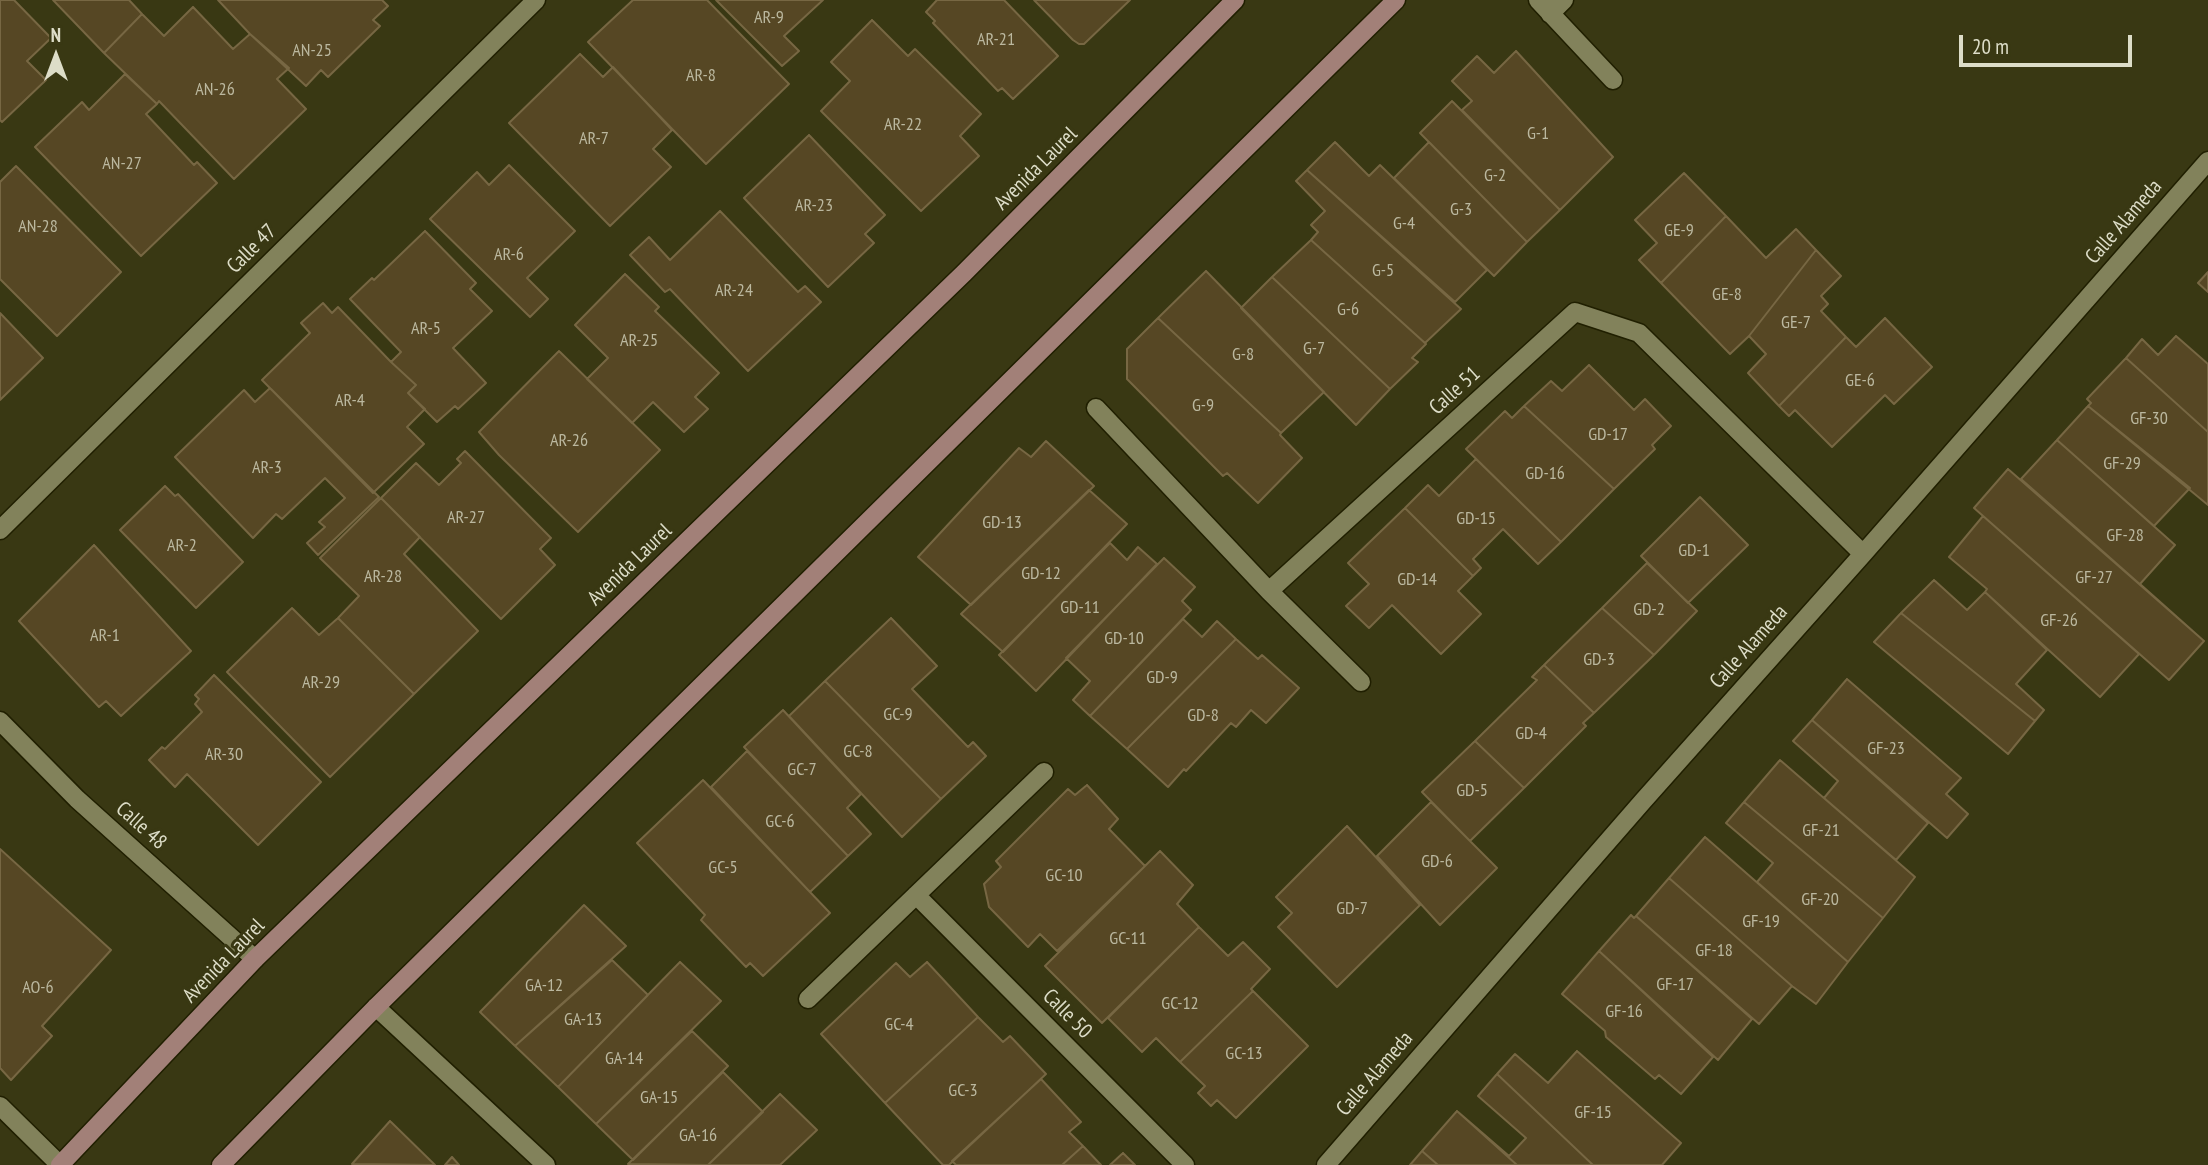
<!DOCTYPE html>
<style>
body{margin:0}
#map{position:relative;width:2208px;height:1165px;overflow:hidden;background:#393813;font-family:"PT Sans Narrow",sans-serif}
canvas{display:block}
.north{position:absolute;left:21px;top:21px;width:70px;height:70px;-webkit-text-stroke:5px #393813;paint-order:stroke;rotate:0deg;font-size:19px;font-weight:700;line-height:28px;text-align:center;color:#ddddc8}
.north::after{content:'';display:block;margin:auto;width:24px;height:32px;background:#ddddc8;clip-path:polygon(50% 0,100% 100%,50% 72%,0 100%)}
.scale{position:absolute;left:1959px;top:35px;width:173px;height:32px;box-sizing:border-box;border:4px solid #ddddc8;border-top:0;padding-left:9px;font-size:21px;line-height:24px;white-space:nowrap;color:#ddddc8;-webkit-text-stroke:5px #393813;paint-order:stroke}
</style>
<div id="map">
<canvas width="2208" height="1165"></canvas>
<div class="north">N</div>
<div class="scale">20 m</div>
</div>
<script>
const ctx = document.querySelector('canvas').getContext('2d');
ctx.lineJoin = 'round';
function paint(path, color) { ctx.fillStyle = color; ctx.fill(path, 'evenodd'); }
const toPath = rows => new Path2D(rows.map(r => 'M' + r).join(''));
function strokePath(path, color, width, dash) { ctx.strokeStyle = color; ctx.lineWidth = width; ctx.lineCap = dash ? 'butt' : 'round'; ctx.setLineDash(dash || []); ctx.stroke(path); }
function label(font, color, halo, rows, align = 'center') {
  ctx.font = font + ' "PT Sans Narrow",sans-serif'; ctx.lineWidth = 6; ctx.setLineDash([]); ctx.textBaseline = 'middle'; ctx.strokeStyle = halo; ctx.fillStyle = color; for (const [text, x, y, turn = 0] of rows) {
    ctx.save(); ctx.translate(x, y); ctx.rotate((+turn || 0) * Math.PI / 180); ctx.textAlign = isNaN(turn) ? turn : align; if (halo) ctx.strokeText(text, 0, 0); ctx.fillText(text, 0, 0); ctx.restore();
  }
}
const building = toPath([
 [0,0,14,0,51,38,27,61,46,80,2,122,0,120,0,0],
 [53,0,129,0,142,14,104,53,53,0],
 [218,0,382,0,388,6,373,20,380,26,328,77,321,70,306,86,250,34,218,0],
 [633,0,707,0,789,84,706,164,588,42,633,0],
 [716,0,823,0,784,36,799,51,782,66,716,0],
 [937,0,1004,0,1058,56,1013,99,1002,88,998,91,933,23,935,21,926,12,937,0],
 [1034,0,1130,0,1084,44,1079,44,1073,40,1034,0],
 [193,7,233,49,250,34,289,68,277,79,306,109,234,179,159,101,157,104,104,53,142,14,164,36,193,7],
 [872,20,908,56,915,49,981,114,960,136,979,156,921,211,821,111,850,81,831,62,872,20],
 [1516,51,1613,157,1560,210,1462,110,1472,101,1452,81,1477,56,1494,73,1516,51],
 [580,54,603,77,613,67,672,130,653,149,671,167,610,226,509,123,580,54],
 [125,74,157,104,146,114,194,165,197,162,217,183,141,256,35,147,82,102,89,110,125,74],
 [1452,101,1560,210,1527,242,1420,133,1452,101],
 [809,135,885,215,865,234,874,243,828,287,744,198,809,135],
 [1335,142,1369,176,1380,165,1487,270,1455,302,1307,170,1335,142],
 [1429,142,1527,242,1494,276,1394,178,1429,142],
 [509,165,575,231,527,278,548,299,530,317,430,219,477,172,489,185,509,165],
 [16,166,121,272,57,336,0,279,0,182,16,166],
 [1307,170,1461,309,1425,343,1311,240,1318,232,1311,225,1325,211,1296,181,1307,170],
 [1684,173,1726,216,1661,283,1639,260,1657,243,1635,220,1684,173],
 [720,211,798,292,805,286,821,302,748,371,670,289,665,292,630,255,649,237,670,260,720,211],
 [1726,216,1766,258,1796,229,1816,250,1749,336,1730,354,1661,283,1726,216],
 [425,231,476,283,470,289,492,311,453,348,486,383,458,409,455,406,437,422,408,393,416,385,391,362,401,352,350,299,372,278,374,280,425,231],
 [1311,240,1426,344,1412,358,1418,362,1390,389,1272,277,1311,240],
 [1816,250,1841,276,1821,296,1828,304,1821,311,1846,337,1779,406,1748,373,1766,354,1749,336,1816,250],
 [1206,271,1324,392,1281,433,1158,318,1206,271],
 [2208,272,2208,292,2198,283,2208,272],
 [625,274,659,307,655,311,719,373,695,397,708,409,684,432,653,402,632,423,587,379,608,358,575,325,625,274],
 [1272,277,1390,389,1356,425,1241,308,1272,277],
 [323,303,332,313,338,307,391,362,416,385,408,393,425,409,407,427,424,444,373,493,262,380,310,333,301,323,323,303],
 [0,313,43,358,0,400,0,313],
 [1158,318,1281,433,1280,435,1302,458,1258,503,1227,473,1223,476,1127,379,1127,349,1158,318],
 [1885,318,1932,367,1894,404,1885,395,1832,447,1795,410,1789,416,1779,406,1846,337,1856,347,1885,318],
 [2176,336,2208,364,2208,432,2126,358,2142,339,2158,355,2176,336],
 [559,351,660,450,578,532,499,455,479,432,559,351],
 [2126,358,2208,432,2208,505,2088,406,2091,403,2087,399,2126,358],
 [1589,365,1634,410,1645,399,1671,426,1652,445,1655,449,1614,489,1524,406,1551,381,1562,391,1589,365],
 [270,388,379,497,318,555,307,543,325,527,319,522,345,498,325,478,282,519,276,514,253,538,175,457,244,390,255,402,270,388],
 [1524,406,1614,489,1561,542,1466,449,1505,411,1512,418,1524,406],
 [2088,406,2190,488,2154,526,2057,440,2088,406],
 [2057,440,2175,545,2140,584,2204,641,2021,479,2057,440],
 [1046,441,1094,486,971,605,918,557,1019,448,1031,457,1046,441],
 [465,451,551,538,540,549,555,565,501,619,381,498,416,463,439,485,461,463,457,459,465,451],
 [1476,459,1561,542,1538,564,1503,529,1473,559,1481,568,1473,576,1405,508,1428,485,1439,496,1476,459],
 [2008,469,2204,641,2169,680,1974,508,2008,469],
 [165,486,175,496,178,494,243,562,196,608,120,530,165,486],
 [1089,490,1127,524,1003,652,961,614,1089,490],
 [1700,497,1748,545,1688,603,1641,556,1700,497],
 [381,498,420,537,404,554,478,631,414,694,338,618,359,596,320,558,381,498],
 [1405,508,1473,576,1458,591,1481,614,1441,654,1392,605,1369,628,1346,606,1369,584,1348,563,1405,508],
 [1983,516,2139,654,2100,697,1985,592,1987,589,1949,557,1983,516],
 [1110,543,1127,560,1138,547,1157,564,1036,691,999,655,1110,543],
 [94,545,191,651,121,716,106,701,99,707,19,621,94,545],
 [1164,558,1195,587,1182,601,1191,610,1090,716,1073,700,1090,681,1066,658,1164,558],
 [1647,563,1697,611,1654,655,1602,608,1647,563],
 [1934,580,1967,610,1985,592,2047,650,2016,684,2044,710,2035,721,1901,613,1934,580],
 [292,608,319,635,338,618,414,694,330,777,227,672,292,608],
 [1602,608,1654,655,1594,713,1544,665,1602,608],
 [1901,613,2035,721,2008,754,1874,642,1901,613],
 [891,618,937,666,912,689,968,747,973,742,986,756,941,799,825,681,891,618],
 [1183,619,1202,637,1217,621,1236,639,1127,749,1090,716,1183,619],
 [1236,639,1258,659,1262,655,1299,688,1266,723,1251,710,1236,727,1231,723,1186,771,1184,769,1168,787,1127,749,1236,639],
 [1544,665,1594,713,1583,723,1586,726,1524,788,1475,741,1537,680,1532,677,1544,665],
 [214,675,321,782,258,845,187,774,175,787,149,760,162,747,165,749,202,712,195,704,199,699,195,695,214,675],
 [1847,679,1961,778,1946,794,1968,814,1947,838,1812,720,1847,679],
 [825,681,941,799,902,837,789,716,825,681],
 [783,710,861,794,847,808,871,834,848,856,744,747,783,710],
 [1812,720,1928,823,1896,860,1824,798,1838,781,1793,741,1812,720],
 [1475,741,1524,788,1470,841,1422,792,1475,741],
 [747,751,848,856,810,892,711,787,747,751],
 [1780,760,1915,877,1883,918,1744,802,1780,760],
 [703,780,830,913,763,976,750,963,746,967,701,920,705,915,637,843,703,780],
 [1087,785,1118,819,1109,829,1145,866,1057,951,1040,934,1028,947,989,907,984,884,1001,867,996,861,1068,789,1075,795,1087,785],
 [1431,802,1497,868,1440,925,1377,856,1431,802],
 [1744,802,1883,918,1848,962,1757,882,1773,863,1726,823,1744,802],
 [1347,826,1420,905,1337,987,1278,927,1292,913,1276,897,1347,826],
 [1705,837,1848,962,1816,1004,1792,986,1669,878,1705,837],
 [0,849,111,950,42,1026,52,1036,11,1080,0,1068,0,849],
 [1160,851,1193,885,1177,904,1199,927,1102,1023,1045,966,1160,851],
 [1669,878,1792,986,1759,1024,1636,916,1669,878],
 [584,905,626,946,515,1046,480,1012,584,905],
 [1631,915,1634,918,1636,916,1752,1019,1718,1060,1599,951,1631,915],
 [1199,927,1228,956,1243,942,1270,969,1251,989,1253,991,1180,1062,1156,1038,1142,1052,1108,1018,1199,927],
 [1599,951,1713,1057,1681,1094,1659,1075,1655,1079,1606,1037,1605,1031,1562,994,1599,951],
 [612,960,648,995,558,1087,515,1046,612,960],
 [680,962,721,1001,596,1124,558,1087,680,962],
 [927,962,978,1017,885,1103,821,1034,896,963,910,977,927,962],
 [1253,991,1308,1046,1236,1118,1217,1100,1211,1106,1198,1093,1205,1086,1180,1062,1253,991],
 [978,1017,1003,1042,1010,1036,1046,1074,949,1165,943,1165,885,1103,978,1017],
 [692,1031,728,1066,633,1160,596,1124,692,1031],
 [1577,1051,1681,1143,1662,1165,1593,1165,1497,1074,1515,1054,1548,1083,1577,1051],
 [723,1072,763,1112,708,1165,628,1164,723,1072],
 [1497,1074,1593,1165,1517,1165,1457,1111,1509,1156,1526,1138,1478,1096,1497,1074],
 [1041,1079,1081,1122,1069,1132,1083,1146,1062,1165,956,1165,952,1161,1041,1079],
 [780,1094,817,1130,780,1165,708,1165,780,1094],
 [1457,1111,1517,1165,1438,1165,1422,1151,1457,1111],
 [390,1121,435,1165,352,1164,390,1121],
 [1083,1146,1101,1165,1062,1165,1083,1146],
 [1422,1151,1438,1165,1410,1165,1422,1151],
 [1123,1153,1135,1165,1110,1165,1123,1153],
 [452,1157,459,1165,445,1165,452,1157]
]);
paint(building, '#564724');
strokePath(building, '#776743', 2);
const lane = toPath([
 [1538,0,1613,80],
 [1550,14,1564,0]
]);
const street = toPath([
 [1096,408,1269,591,1361,682],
 [0,530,536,0],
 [1269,591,1575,312,1639,333,1863,554],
 [0,721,77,799,255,959],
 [916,895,1185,1165],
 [808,999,1044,772],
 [376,1007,546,1165],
 [0,1106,60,1165],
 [1326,1165,1643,801,1863,554,2208,161]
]);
const secondary = toPath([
 [60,1165,255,959,964,273,1235,0],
 [221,1165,376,1007,1396,0]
]);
strokePath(lane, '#201f00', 21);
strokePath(street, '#201f00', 21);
strokePath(secondary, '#201f00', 21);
strokePath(lane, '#82825b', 18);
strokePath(street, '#82825b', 18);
strokePath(secondary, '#a28078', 18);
label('18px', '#bbb89f', null, [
 ["AR-9",769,18],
 ["AR-21",996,40],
 ["AN-25",312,51],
 ["AR-8",701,76],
 ["AN-26",215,90],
 ["AR-22",903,125],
 ["G-1",1538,134],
 ["AR-7",594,139],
 ["AN-27",122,164],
 ["G-2",1495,176],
 ["AR-23",814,206],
 ["G-3",1461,210],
 ["G-4",1404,224],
 ["AN-28",38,227],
 ["GE-9",1679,231],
 ["AR-6",509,255],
 ["G-5",1383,271],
 ["AR-24",734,291],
 ["GE-8",1727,295],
 ["G-6",1348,310],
 ["GE-7",1796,323],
 ["AR-5",426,329],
 ["AR-25",639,341],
 ["G-7",1314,349],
 ["G-8",1243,355],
 ["GE-6",1860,381],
 ["AR-4",350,401],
 ["G-9",1203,406],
 ["GF-30",2149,419],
 ["GD-17",1608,435],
 ["AR-26",569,441],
 ["GF-29",2122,464],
 ["AR-3",267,468],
 ["GD-16",1545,474],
 ["AR-27",466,518],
 ["GD-15",1476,519],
 ["GD-13",1002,523],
 ["GF-28",2125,536],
 ["AR-2",182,546],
 ["GD-1",1694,551],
 ["GD-12",1041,574],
 ["AR-28",383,577],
 ["GF-27",2094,578],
 ["GD-14",1417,580],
 ["GD-11",1080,608],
 ["GD-2",1649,610],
 ["GF-26",2059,621],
 ["AR-1",105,636],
 ["GD-10",1124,639],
 ["GD-3",1599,660],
 ["GD-9",1162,678],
 ["AR-29",321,683],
 ["GC-9",898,715],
 ["GD-8",1203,716],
 ["GD-4",1531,734],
 ["GF-23",1886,749],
 ["GC-8",858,752],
 ["AR-30",224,755],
 ["GC-7",802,770],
 ["GD-5",1472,791],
 ["GC-6",780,822],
 ["GF-21",1821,831],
 ["GD-6",1437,862],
 ["GC-5",723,868],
 ["GC-10",1064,876],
 ["GF-20",1820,900],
 ["GD-7",1352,909],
 ["GF-19",1761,922],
 ["GC-11",1128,939],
 ["GF-18",1714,951],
 ["GF-17",1675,985],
 ["GA-12",544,986],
 ["AO-6",38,988],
 ["GC-12",1180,1004],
 ["GF-16",1624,1012],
 ["GA-13",583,1020],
 ["GC-4",899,1025],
 ["GC-13",1244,1054],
 ["GA-14",624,1059],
 ["GC-3",963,1091],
 ["GA-15",659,1098],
 ["GF-15",1593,1113],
 ["GA-16",698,1136]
]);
label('21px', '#ddddc8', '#393813', [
 ["Avenida Laurel",1036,169,-45],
 ["Calle Alameda",2124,222,-49],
 ["Calle 47",252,249,-45],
 ["Calle 51",1455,391,-42],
 ["Avenida Laurel",630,565,-44],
 ["Calle Alameda",1749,647,-48],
 ["Calle 48",141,826,42],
 ["Avenida Laurel",224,961,-46],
 ["Calle 50",1067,1014,45],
 ["Calle Alameda",1375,1074,-49]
]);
</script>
